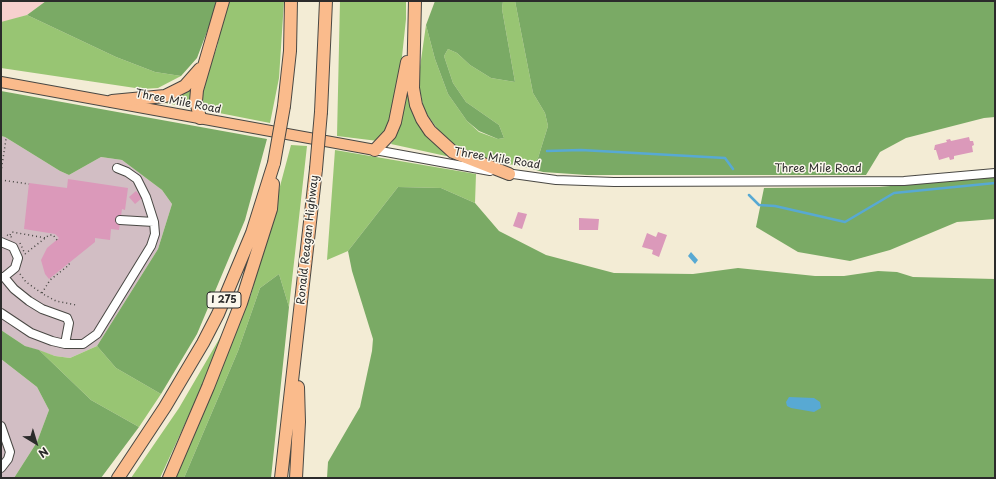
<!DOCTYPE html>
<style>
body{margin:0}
#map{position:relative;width:996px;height:479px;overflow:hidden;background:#f3ecd5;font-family:"Playpen Sans",sans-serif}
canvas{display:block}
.frame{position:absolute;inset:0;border:2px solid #2b2b2b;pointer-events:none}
.north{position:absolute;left:16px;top:423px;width:40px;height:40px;-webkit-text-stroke:3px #fbf7ec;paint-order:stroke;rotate:142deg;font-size:11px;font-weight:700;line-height:16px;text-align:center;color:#2b2b2b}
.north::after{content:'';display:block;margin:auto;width:14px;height:18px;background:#2b2b2b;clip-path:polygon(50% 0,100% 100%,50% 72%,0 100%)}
</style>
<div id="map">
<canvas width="996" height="479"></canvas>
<div class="frame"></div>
<div class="north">N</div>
</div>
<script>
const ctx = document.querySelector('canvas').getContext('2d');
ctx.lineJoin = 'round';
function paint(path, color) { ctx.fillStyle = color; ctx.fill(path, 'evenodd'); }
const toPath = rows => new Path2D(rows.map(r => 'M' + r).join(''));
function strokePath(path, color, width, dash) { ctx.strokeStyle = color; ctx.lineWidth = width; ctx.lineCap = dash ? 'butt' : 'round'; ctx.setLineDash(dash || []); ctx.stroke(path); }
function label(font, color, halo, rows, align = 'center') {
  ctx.font = font + ' "Playpen Sans",sans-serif'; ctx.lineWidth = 3; ctx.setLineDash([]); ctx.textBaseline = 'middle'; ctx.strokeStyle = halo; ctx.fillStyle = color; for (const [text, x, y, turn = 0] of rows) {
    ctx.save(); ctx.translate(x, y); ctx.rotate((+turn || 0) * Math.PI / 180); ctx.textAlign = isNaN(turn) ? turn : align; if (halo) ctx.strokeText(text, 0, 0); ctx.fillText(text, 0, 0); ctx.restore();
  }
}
paint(toPath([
 [1,1,46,1,27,15,4,22,1,22]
]), '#f7d0ce');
paint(toPath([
 [1,136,5,137,60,171,69,175,101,157,122,160,162,190,172,204,158,249,97,346,70,358,55,356,25,346,1,330],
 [1,359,37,387,49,410,37,442,14,478,1,478]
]), '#d2bec4');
paint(toPath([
 [227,1,284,1,279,78,270,123,204,110,202,89,217,47],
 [340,1,406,1,406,19,401,66,390,124,378,141,337,136],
 [503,1,515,1,533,93,545,113,548,126,538,158,529,168,498,162,469,153,446,141,424,110,418,81,426,25,435,59,448,94,467,121,479,132,498,139,504,138,499,125,466,102,453,83,444,56,448,49,457,53,470,65,491,78,515,82,502,9],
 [27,15,116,57,155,72,181,76,158,88,142,89,1,68,1,22],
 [408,82,427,134,449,155,446,156,391,144,396,135],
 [194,83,194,108,160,102],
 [291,145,307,146,289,307,279,274,260,288,238,351,184,478,173,478,251,295],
 [335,150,476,174,475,203,441,188,398,187,348,251,327,260],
 [225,329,200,391,160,478,131,478,179,408],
 [97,346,116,368,161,394,139,427,91,400,39,350,55,356,70,358]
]), '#98c573');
paint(toPath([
 [46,1,216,1,214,13,197,58,181,76,155,72,116,57,27,15],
 [435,1,503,1,502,9,515,82,491,78,470,65,457,53,448,49,444,56,453,83,466,102,499,125,504,138,498,139,479,131,467,121,448,94,435,59,426,25],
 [515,1,995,1,995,117,984,118,906,138,880,152,866,175,587,175,543,172,529,168,538,158,548,126,545,113,533,93],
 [1,91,267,139,245,220,197,334,161,394,116,368,97,346,158,249,172,204,162,190,122,160,101,157,69,175,60,171,5,137,1,136],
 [995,177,995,219,957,222,890,250,850,261,798,252,756,227,764,188,879,187],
 [398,187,441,188,475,203,499,231,546,255,614,273,693,274,738,268,815,276,844,276,878,271,897,272,913,277,995,279,995,478,327,478,328,462,360,407,372,351,373,339,352,271,348,251],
 [279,274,289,307,271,478,184,478,238,351,260,288],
 [1,330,25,346,39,350,91,400,139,427,101,478,14,478,37,442,49,410,37,387,1,359]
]), '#7aaa65');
paint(toPath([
 [691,252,698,260,695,264,688,256],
 [789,397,814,398,820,402,821,408,814,412,791,408,787,406,786,402]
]), '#58a9d3');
strokePath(toPath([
 [547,151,581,150,725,158,733,169],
 [749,195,759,205,775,206,845,222,894,193,995,183]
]), '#58a9d3', 2.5);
paint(toPath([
 [969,137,970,141,973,141,974,145,972,146,973,152,954,156,954,159,950,160,949,157,939,160,936,150,934,150,935,145,947,142,946,140,950,139,951,141],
 [68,179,128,188,125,210,122,209,119,230,111,229,110,240,95,238,95,242,49,279,45,274,41,260,47,248,59,238,55,234,24,229,29,183,67,188],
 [136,191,142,198,135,204,129,197],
 [518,212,527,214,522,229,513,226],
 [579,218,599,219,598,230,579,230],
 [658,232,667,235,659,257,652,254,653,250,642,247,647,233,656,237]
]), '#db99ba');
const minor = toPath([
 [375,150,490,171],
 [117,168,127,172,137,179,146,197,154,222],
 [506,173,556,180,614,182,904,181,995,173],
 [1,242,13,247,18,258,15,268,4,277,1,277],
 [1,313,31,333,52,341,65,344,69,323,67,318,42,309,29,301,14,289,4,277],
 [65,344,83,344,97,334,151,246,155,234,154,222,120,220],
 [1,426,10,452,8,459,1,468]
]);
const major = toPath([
 [1,82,375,150]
]);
const highway = toPath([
 [415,1,413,88,416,105,422,119,430,131,453,152,509,174],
 [112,101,165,96,185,86,200,69],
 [284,106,290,51,291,1],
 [321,112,326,1],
 [200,118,196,101,197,90,223,1],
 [375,150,390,134,395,122,407,62],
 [118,478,165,407,203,343,218,314,252,233,274,163],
 [169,478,208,387,241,303,271,209,273,184],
 [281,478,316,169],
 [296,478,299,422,298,387]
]);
strokePath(minor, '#494844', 10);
strokePath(major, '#494844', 12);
strokePath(highway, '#494844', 14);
strokePath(toPath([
 [1,172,6,139],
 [1,180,29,184],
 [7,235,14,238],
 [10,235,12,232,46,238],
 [20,243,25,254],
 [25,254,49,235,53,235,57,240],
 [20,274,26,282,43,294,56,301,76,305],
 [42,293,50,280,69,265,70,261]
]), '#494844', 1.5, [1, 3]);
strokePath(minor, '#fff', 8);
strokePath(major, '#fabb8c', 10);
strokePath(highway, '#fabb8c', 12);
const highwayBridge = toPath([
 [274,163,284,106],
 [316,169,321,112]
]);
strokePath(highwayBridge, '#494844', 14, []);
strokePath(highwayBridge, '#fabb8c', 12);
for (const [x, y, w] of [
 [224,300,34]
]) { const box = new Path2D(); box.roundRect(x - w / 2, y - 8, w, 16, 3); ctx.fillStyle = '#fbf7ec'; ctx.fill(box); strokePath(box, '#2b2b2b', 1); }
label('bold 10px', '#2b2b2b', null, [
 ["I 275",224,300]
]);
label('11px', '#2b2b2b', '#fbf7ec', [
 ["Three Mile Road",178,102,11],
 ["Three Mile Road",497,159,9],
 ["Three Mile Road",818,169],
 ["Ronald Reagan Highway",308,240,-84]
]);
</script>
